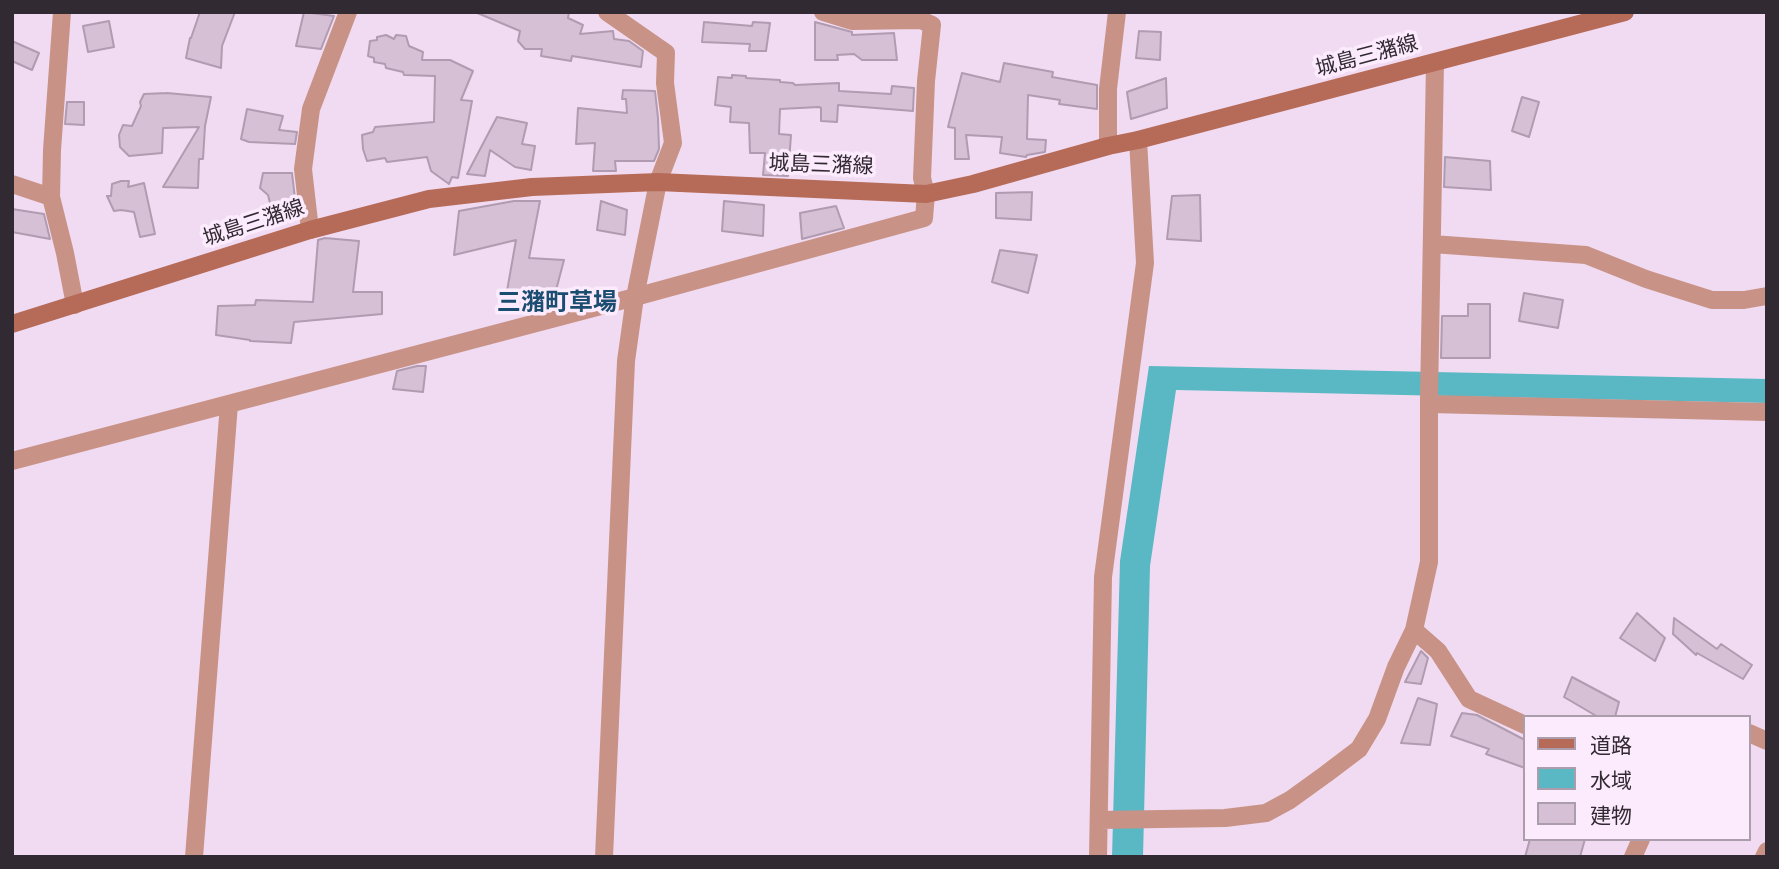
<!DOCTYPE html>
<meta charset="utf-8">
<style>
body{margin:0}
#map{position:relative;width:1779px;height:869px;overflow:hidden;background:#f1dbf2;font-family:Roboto,"Noto Sans JP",sans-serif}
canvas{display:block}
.frame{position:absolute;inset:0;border:14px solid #322a32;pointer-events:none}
.legend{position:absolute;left:1523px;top:715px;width:228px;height:126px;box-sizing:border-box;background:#fceafd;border:2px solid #ab9dac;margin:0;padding:9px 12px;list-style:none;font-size:21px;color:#322a32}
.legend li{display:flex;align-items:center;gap:14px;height:35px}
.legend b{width:35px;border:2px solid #ab9dac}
</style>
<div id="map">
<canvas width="1779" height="869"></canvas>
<div class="frame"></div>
<ul class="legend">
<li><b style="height:9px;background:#b66a58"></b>道路</li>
<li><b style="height:19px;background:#59b8c3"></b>水域</li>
<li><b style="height:19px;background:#d5c0d6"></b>建物</li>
</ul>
</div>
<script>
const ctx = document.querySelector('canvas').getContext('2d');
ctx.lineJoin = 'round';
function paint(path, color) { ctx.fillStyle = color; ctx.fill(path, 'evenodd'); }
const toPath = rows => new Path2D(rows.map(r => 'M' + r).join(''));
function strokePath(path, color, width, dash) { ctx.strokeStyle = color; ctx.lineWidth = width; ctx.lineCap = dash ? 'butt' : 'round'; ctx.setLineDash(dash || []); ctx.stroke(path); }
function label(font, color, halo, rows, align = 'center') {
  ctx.font = font + ' Roboto,"Noto Sans JP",sans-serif'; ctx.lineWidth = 7; ctx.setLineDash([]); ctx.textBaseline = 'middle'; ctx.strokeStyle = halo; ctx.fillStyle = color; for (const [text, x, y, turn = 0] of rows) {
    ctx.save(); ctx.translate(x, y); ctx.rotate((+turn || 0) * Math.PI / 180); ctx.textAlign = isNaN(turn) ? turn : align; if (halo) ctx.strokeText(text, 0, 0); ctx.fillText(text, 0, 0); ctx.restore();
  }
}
paint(toPath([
 [1149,366,1767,379,1767,403,1176,390,1150,566,1143,857,1112,857,1120,561]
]), '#59b8c3');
const building = toPath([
 [200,12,235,12,222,46,221,68,186,58,190,38,191,38,200,12],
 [304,12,334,16,321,49,296,46,304,12],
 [475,12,569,12,568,18,583,25,580,34,613,31,614,39,629,41,643,51,641,67,572,56,571,61,541,56,542,49,525,49,518,41,520,31,475,12],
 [109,21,114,47,88,52,83,26,109,21],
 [704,22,752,26,753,22,770,23,766,51,749,51,750,44,702,42,704,22],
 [815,22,852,32,852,35,894,33,897,60,862,60,854,54,837,55,838,60,815,60,815,22],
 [1139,31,1161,32,1160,60,1136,58,1139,31],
 [386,35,394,39,396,35,406,36,409,46,423,52,422,60,450,60,473,71,461,100,472,101,458,178,452,177,449,184,431,171,427,157,387,162,385,158,367,161,363,149,362,135,373,132,375,127,434,122,435,76,404,75,403,72,386,68,385,64,374,62,374,58,368,56,370,41,377,40,377,37,386,35],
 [12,41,39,53,32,70,12,61,12,41],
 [1004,63,1053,72,1052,77,1097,85,1097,109,1059,104,1060,100,1028,95,1027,139,1046,140,1045,152,1027,155,1026,157,1000,153,1002,137,966,135,969,159,955,159,955,128,948,127,962,73,1000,82,1004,63],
 [732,75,746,76,746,78,780,80,780,82,793,83,795,85,839,83,839,91,891,94,892,86,914,88,913,111,838,105,837,122,821,121,821,108,819,107,780,109,779,134,791,135,788,176,763,175,765,153,750,153,749,123,730,122,731,107,715,105,718,77,732,78,732,75],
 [1166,78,1167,108,1131,119,1127,92,1166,78],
 [623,90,655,91,658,118,659,149,654,161,615,161,616,171,593,171,595,143,576,144,578,108,627,113,626,99,622,99,623,90],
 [167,93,211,97,205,126,203,159,199,159,198,188,163,187,199,127,163,128,162,153,129,156,120,147,119,135,123,125,132,126,141,106,140,102,144,94,167,93],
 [1522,97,1539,102,1529,137,1512,131,1522,97],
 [67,102,84,102,84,125,65,124,67,102],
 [247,109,283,116,279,130,297,132,295,144,249,142,241,139,247,109],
 [497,117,527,123,522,144,535,146,531,170,515,167,490,150,485,176,467,174,497,117],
 [1445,157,1490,161,1491,190,1444,187,1445,157],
 [263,173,292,173,296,207,271,207,268,195,260,188,263,173],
 [121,181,129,181,128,187,144,183,155,234,140,237,134,212,121,210,114,211,107,196,111,196,112,184,121,181],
 [1032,192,1031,220,996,218,996,193,1032,192],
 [1200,195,1201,241,1167,239,1172,196,1200,195],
 [514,201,540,201,529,258,564,260,555,294,507,291,516,240,454,255,459,211,514,201],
 [601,201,627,210,625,235,597,230,601,201],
 [724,201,764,205,763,236,722,231,724,201],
 [836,206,844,228,802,239,800,213,836,206],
 [12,209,44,214,50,239,12,232,12,209],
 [325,238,359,241,353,292,382,292,382,314,294,322,291,343,250,341,250,340,216,335,218,306,255,305,256,300,313,302,318,240,325,238],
 [1000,250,1037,255,1028,293,992,282,1000,250],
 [1524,293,1563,300,1558,328,1519,321,1524,293],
 [1468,304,1490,304,1490,358,1441,358,1442,316,1468,316,1468,304],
 [417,366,426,366,423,392,393,389,397,371,417,366],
 [1637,613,1665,638,1655,661,1620,638,1637,613],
 [1674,618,1717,649,1721,644,1752,665,1743,679,1697,653,1696,655,1673,634,1674,618],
 [1421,651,1428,658,1421,684,1405,682,1421,651],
 [1572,677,1619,702,1615,717,1598,717,1564,697,1572,677],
 [1418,698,1437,704,1430,745,1401,743,1418,698],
 [1462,713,1477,715,1525,740,1525,768,1486,754,1489,749,1451,736,1462,713],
 [1530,839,1585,839,1580,857,1525,857,1530,839]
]);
paint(building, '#d5c0d6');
strokePath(building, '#b09bb1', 2);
strokePath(toPath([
 [62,12,52,150,51,197,65,253,75,305],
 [1108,146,1108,89,1117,12],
 [12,184,51,197],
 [310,230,303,169,311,109,348,12],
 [1432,244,1586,255,1646,279,1712,300,1744,300,1767,296],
 [1429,404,1767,412],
 [12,461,635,297,924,218,926,194,922,178,926,81,932,25,921,20,852,21,823,12],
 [1414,630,1438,651,1469,699,1525,725],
 [1749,733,1767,741],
 [1099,820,1225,818,1266,813,1290,800,1326,774,1359,749,1377,719,1396,667,1414,630,1429,562,1429,398,1435,63],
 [194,857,229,404],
 [604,857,626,361,635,297,658,182,673,143,665,83,666,53,607,12],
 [1098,857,1103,577,1145,263,1138,140],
 [1633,857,1641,839],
 [1764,857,1767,851]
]), '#c89386', 18);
strokePath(toPath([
 [12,324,310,230,429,199,532,187,658,182,926,194,973,184,1108,146,1138,140,1625,12]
]), '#b66a58', 18);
label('21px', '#322a32', '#fceafd', [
 ["城島三潴線",1367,57,-15],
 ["城島三潴線",821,166,2],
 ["城島三潴線",254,224,-18]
]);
label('bold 24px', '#1a4d70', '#fceafd', [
 ["三潴町草場",557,304]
]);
</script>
